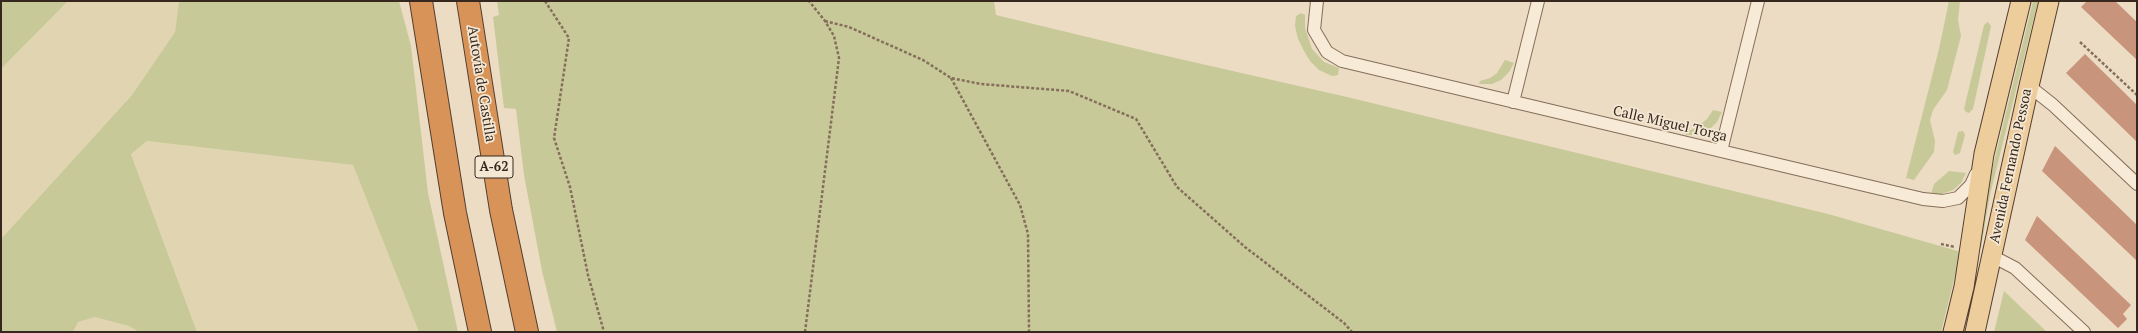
<!DOCTYPE html>
<meta charset="utf-8">
<style>
body{margin:0}
#map{position:relative;width:2138px;height:333px;overflow:hidden;background:#ecdcc3;font-family:"PT Serif",serif}
canvas{display:block}
.frame{position:absolute;inset:0;border:2px solid #36281e;pointer-events:none}
</style>
<div id="map">
<canvas width="2138" height="333"></canvas>
<div class="frame"></div>
</div>
<script>
const ctx = document.querySelector('canvas').getContext('2d');
ctx.lineJoin = 'round';
function paint(path, color) { ctx.fillStyle = color; ctx.fill(path, 'evenodd'); }
const toPath = rows => new Path2D(rows.map(r => 'M' + r).join(''));
function strokePath(path, color, width, dash) { ctx.strokeStyle = color; ctx.lineWidth = width; ctx.lineCap = dash ? 'butt' : 'round'; ctx.setLineDash(dash || []); ctx.stroke(path); }
function label(font, color, halo, rows, align = 'center') {
  ctx.font = font + ' "PT Serif",serif'; ctx.lineWidth = 3.5; ctx.setLineDash([]); ctx.textBaseline = 'middle'; ctx.strokeStyle = halo; ctx.fillStyle = color; for (const [text, x, y, turn = 0] of rows) {
    ctx.save(); ctx.translate(x, y); ctx.rotate((+turn || 0) * Math.PI / 180); ctx.textAlign = isNaN(turn) ? turn : align; if (halo) ctx.strokeText(text, 0, 0); ctx.fillText(text, 0, 0); ctx.restore();
  }
}
paint(toPath([
 [68,1,179,1,175,32,132,95,1,239,1,69],
 [147,141,353,165,419,332,197,332,131,153],
 [95,316,129,326,139,332,73,332,78,322]
]), '#e1d5b1');
paint(toPath([
 [1,1,68,1,1,69],
 [179,1,399,1,411,46,428,193,458,332,419,332,353,165,147,141,131,154,197,332,139,332,129,326,95,317,78,322,73,332,1,332,1,239,132,95,175,32],
 [497,1,994,1,996,15,1158,54,1347,97,1828,214,1961,252,1941,332,557,332,542,271,524,175,516,109,504,108,493,17,499,15],
 [1949,1,1960,1,1958,20,1961,36,1947,90,1933,110,1930,120,1935,141,1934,152,1914,180,1906,178,1939,49],
 [2033,1,2038,1,1990,195,1981,248,1977,247,1986,195],
 [1301,13,1305,15,1305,28,1312,49,1324,62,1339,68,1338,75,1332,76,1319,70,1310,61,1304,51,1298,39,1295,26,1296,16],
 [1988,22,1991,26,1973,109,1969,113,1966,112,1964,109,1984,25],
 [1505,60,1514,63,1509,72,1501,80,1492,84,1479,84,1480,81,1490,78,1497,73],
 [1713,110,1722,112,1717,122,1711,128,1699,135,1686,135,1686,132,1697,127,1707,119],
 [1963,131,1965,135,1960,153,1955,155,1953,152,1958,132],
 [1949,171,1966,173,1961,183,1953,190,1939,195,1931,194,1934,184],
 [2004,291,2047,332,1994,332]
]), '#c8c998');
paint(toPath([
 [2087,1,2115,1,2137,22,2137,60,2081,7],
 [2085,54,2137,105,2137,142,2066,73],
 [2055,146,2137,225,2137,261,2042,171],
 [2037,216,2131,305,2123,314,2127,319,2118,328,2025,240]
]), '#c8947b');
const minor = toPath([
 [1317,1,1314,30,1327,52,1342,61,1923,199,1943,201,1958,198,1971,185,1976,174],
 [2029,86,2053,105,2137,184],
 [1513,102,1538,1],
 [1721,151,1758,1],
 [1992,256,2015,268,2084,332]
]);
const primary = toPath([
 [1953,332,1964,287,1984,154,2021,1],
 [1975,332,2029,86,2049,1]
]);
const motorway = toPath([
 [421,1,455,213,480,332],
 [468,1,501,210,527,332]
]);
strokePath(minor, '#856e5b', 14);
strokePath(primary, '#533d2f', 21);
strokePath(motorway, '#533d2f', 24);
strokePath(toPath([
 [545,1,569,38,554,138,570,187,588,275,604,332],
 [825,21,849,27,923,60,951,78,981,84,1069,91,1136,119,1177,187,1245,247,1344,323,1352,332],
 [2080,42,2137,95],
 [951,78,1020,205,1028,234,1029,332],
 [1941,244,1955,247],
 [805,332,839,58,834,36,825,21,809,1]
]), '#856e5b', 2.5, [3, 2]);
strokePath(minor, '#f7ead6', 12);
strokePath(primary, '#eecd9d', 19);
strokePath(motorway, '#d89458', 22);
for (const [x, y, w] of [
 [494,167,38]
]) { const box = new Path2D(); box.roundRect(x - w / 2, y - 11, w, 22, 3); ctx.fillStyle = '#f4e7d3'; ctx.fill(box); strokePath(box, '#36281e', 1); }
label('bold 13px', '#36281e', null, [
 ["A-62",494,167]
]);
label('14px', '#36281e', '#f4e7d3', [
 ["Autovía de Castilla",481,84,81],
 ["Calle Miguel Torga",1670,124,13],
 ["Avenida Fernando Pessoa",2011,166,-78]
]);
</script>
